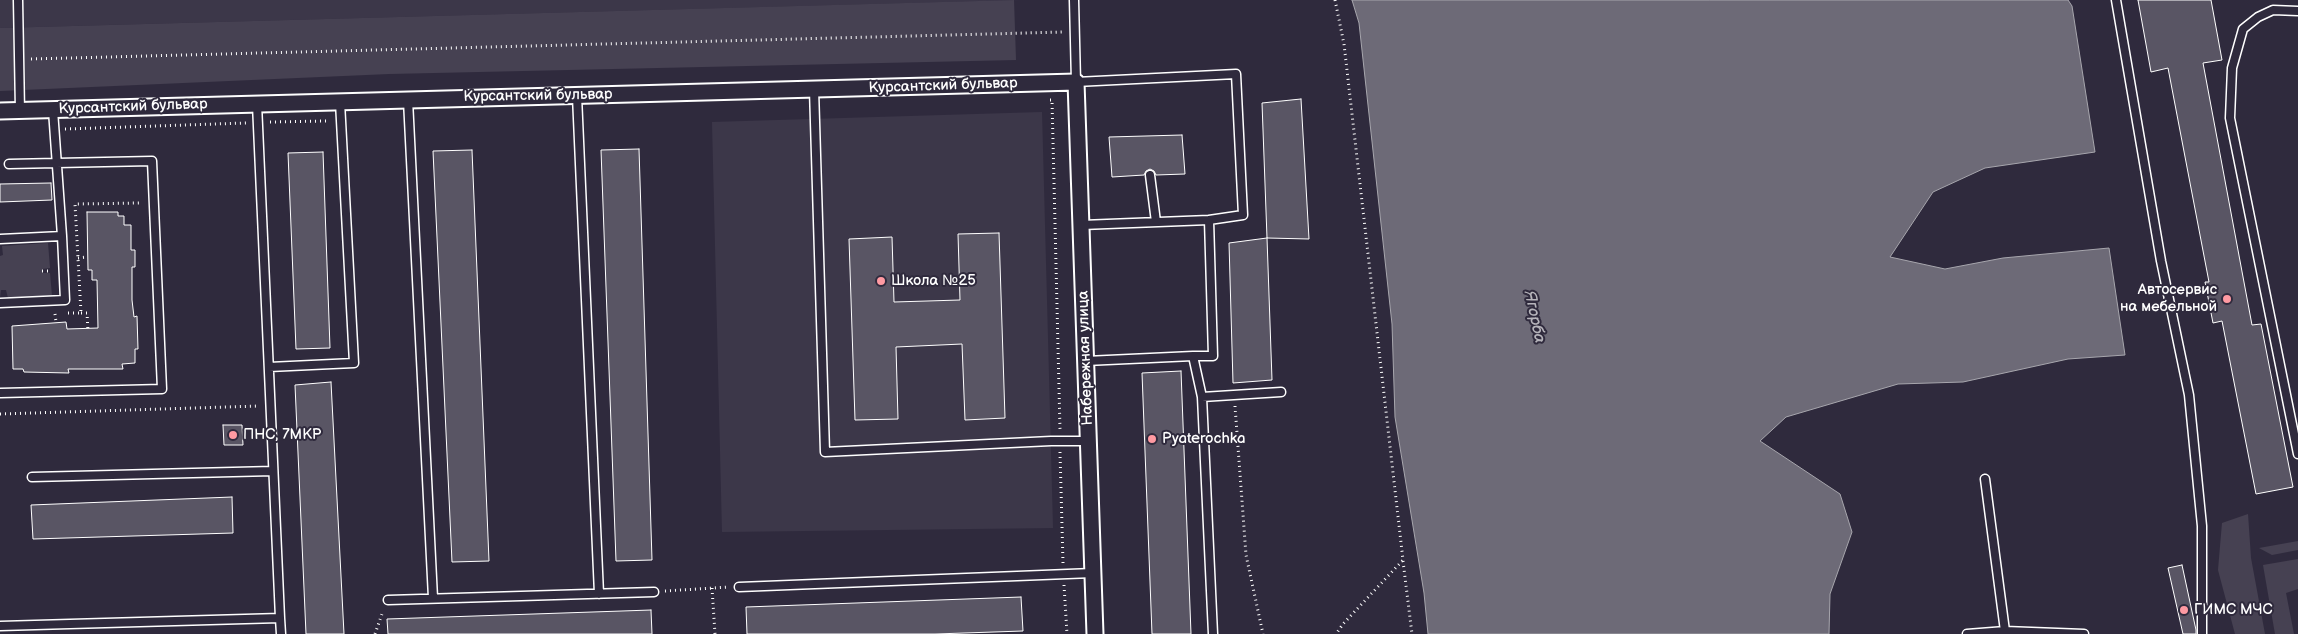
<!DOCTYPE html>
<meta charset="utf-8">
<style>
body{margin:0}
canvas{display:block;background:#2f2a3d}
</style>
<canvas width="2298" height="634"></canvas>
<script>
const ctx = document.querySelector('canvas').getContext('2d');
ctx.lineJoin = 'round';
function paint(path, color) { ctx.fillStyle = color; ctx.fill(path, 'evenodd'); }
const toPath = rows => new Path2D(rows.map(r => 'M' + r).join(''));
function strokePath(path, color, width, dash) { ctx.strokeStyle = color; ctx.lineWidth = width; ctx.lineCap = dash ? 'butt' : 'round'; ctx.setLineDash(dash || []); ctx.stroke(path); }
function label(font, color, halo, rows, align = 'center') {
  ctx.font = font + ' "Balsamiq Sans",sans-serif'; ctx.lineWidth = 4; ctx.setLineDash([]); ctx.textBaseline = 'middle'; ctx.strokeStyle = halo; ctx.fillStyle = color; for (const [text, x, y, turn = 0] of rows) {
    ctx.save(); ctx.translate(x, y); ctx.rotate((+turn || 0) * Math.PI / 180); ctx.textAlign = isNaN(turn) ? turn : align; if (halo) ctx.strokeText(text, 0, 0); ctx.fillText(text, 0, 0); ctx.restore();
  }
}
paint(toPath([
 [0,0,1020,0,0,28],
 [1042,112,1053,528,722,532,712,122]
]), '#3c3749');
paint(toPath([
 [1014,0,1016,60,389,74,0,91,0,28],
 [48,243,50,268,42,269,42,273,50,273,52,296,8,298,6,290,1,290,0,298,0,256,3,255,2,246],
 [2248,514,2251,558,2265,634,2235,634,2218,570,2222,523],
 [2298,541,2298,550,2272,555,2259,548],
 [2298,559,2298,589,2286,593,2294,634,2275,634,2263,565]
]), '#464152');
const water = toPath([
 [1352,0,2068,0,2072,6,2095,152,1985,168,1933,192,1890,257,1945,269,2003,258,2109,248,2125,355,2068,359,1963,382,1898,384,1786,417,1760,441,1840,494,1852,532,1830,594,1829,634,1428,634,1424,593,1395,417,1392,324,1359,23,1352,0]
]);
paint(water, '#6d6a77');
strokePath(water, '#a7a6ad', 1);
const building = toPath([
 [2138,0,2211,0,2222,60,2203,63,2252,325,2261,324,2293,487,2256,494,2222,321,2213,323,2205,282,2209,282,2168,68,2151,72,2138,0],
 [1301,99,1309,239,1267,238,1262,103,1301,99],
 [1182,135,1185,174,1156,175,1154,171,1150,169,1146,171,1144,175,1112,177,1109,137,1182,135],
 [639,149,652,560,616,561,601,150,639,149],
 [472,150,489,561,452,562,433,151,472,150],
 [323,152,330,348,296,349,288,153,323,152],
 [51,183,52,200,0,202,0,184,51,183],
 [87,212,118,212,118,216,124,216,124,225,131,225,131,250,135,250,135,267,132,267,132,300,134,317,137,316,138,349,135,349,135,363,122,364,123,369,68,369,69,373,24,372,23,369,13,369,12,326,66,322,67,329,98,328,97,280,92,280,92,270,88,270,87,212],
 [999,233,1005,418,965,420,962,344,896,347,898,419,855,420,849,239,892,237,894,302,960,300,958,234,999,233],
 [1267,238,1272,380,1233,383,1229,243,1267,238],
 [1181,371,1191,634,1152,634,1142,373,1181,371],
 [331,382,344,634,306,634,295,385,331,382],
 [223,425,242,425,243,445,224,445,223,425],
 [232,497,233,533,33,539,31,505,232,497],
 [2182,565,2196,630,2196,634,2183,634,2168,568,2182,565],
 [1021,597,1023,631,935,634,747,634,746,607,1021,597],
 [651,610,652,634,388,634,387,619,651,610]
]);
paint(building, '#595564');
strokePath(building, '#fff', 1);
const service = toPath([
 [18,0,20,111],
 [1074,0,1076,82,1236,74,1243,215,1209,220],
 [2116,0,2161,261,2189,395,2202,526,2202,634],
 [2298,11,2273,10,2258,17,2243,29,2232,68,2230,118,2298,454],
 [814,89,825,452,1051,441,1089,441],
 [577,96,599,594],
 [408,100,433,598],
 [257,104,280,618],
 [1150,175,1156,222],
 [1082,225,1209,220,1213,356,1193,356],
 [0,239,62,236,53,110],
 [0,303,65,300,62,236],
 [1086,361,1193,356,1202,397,1213,634],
 [269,367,354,363,340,102],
 [0,393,162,389,152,161,9,164],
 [1202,397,1281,392],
 [32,477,273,471],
 [1985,479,2005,631],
 [739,587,1093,573],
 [388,600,654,592],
 [0,626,280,618,281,634],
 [1967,634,2005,631,2084,634]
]);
const minor = toPath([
 [0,111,1076,82,1095,634]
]);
strokePath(service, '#fff', 11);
strokePath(minor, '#fff', 19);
strokePath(toPath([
 [1335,0,1344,44,1403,560,1343,624,1336,634],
 [31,59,1064,32],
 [1050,100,1052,100,1060,429],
 [270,122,326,121],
 [65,129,246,123],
 [78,258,87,257],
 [42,271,51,271],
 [68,313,81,313,75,204,139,203,140,206],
 [81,313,87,313,88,331],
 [55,314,56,322],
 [1235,406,1246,555,1263,634],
 [0,414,259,406],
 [1060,452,1063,563],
 [1403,561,1412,634],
 [1064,585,1067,634],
 [712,588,715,634],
 [665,591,729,587],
 [375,634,383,611]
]), '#fff', 3, [1, 4]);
strokePath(service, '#2f2a3d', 8);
strokePath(minor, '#2f2a3d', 15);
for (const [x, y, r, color] of [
 [881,281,5,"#ff9aa2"],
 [2227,299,5,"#ff9aa2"],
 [233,435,5,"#ff9aa2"],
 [1152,439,5,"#ff9aa2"],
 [2184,610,5,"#ff9aa2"]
]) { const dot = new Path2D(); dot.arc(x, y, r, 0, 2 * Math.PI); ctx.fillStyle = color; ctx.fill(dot); strokePath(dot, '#2f2a3d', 2); }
label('15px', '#fff', '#2f2a3d', [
 ["Курсантский бульвар",943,86,-2],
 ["Курсантский бульвар",538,96,-1],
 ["Курсантский бульвар",133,107,-2],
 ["Набережная улица",1086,358,-92]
]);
label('15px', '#fff', '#2f2a3d', [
 ["Школа №25",891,281],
 ["Автосервис",2217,290,"right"],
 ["на мебельной",2217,307,"right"],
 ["ПНС, 7МКР",243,435],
 ["Pyaterochka",1162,439],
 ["ГИМС МЧС",2194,610]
], 'left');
label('italic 16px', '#b6b4bb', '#2f2a3d', [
 ["Ягорба",1534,317,78]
]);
</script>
